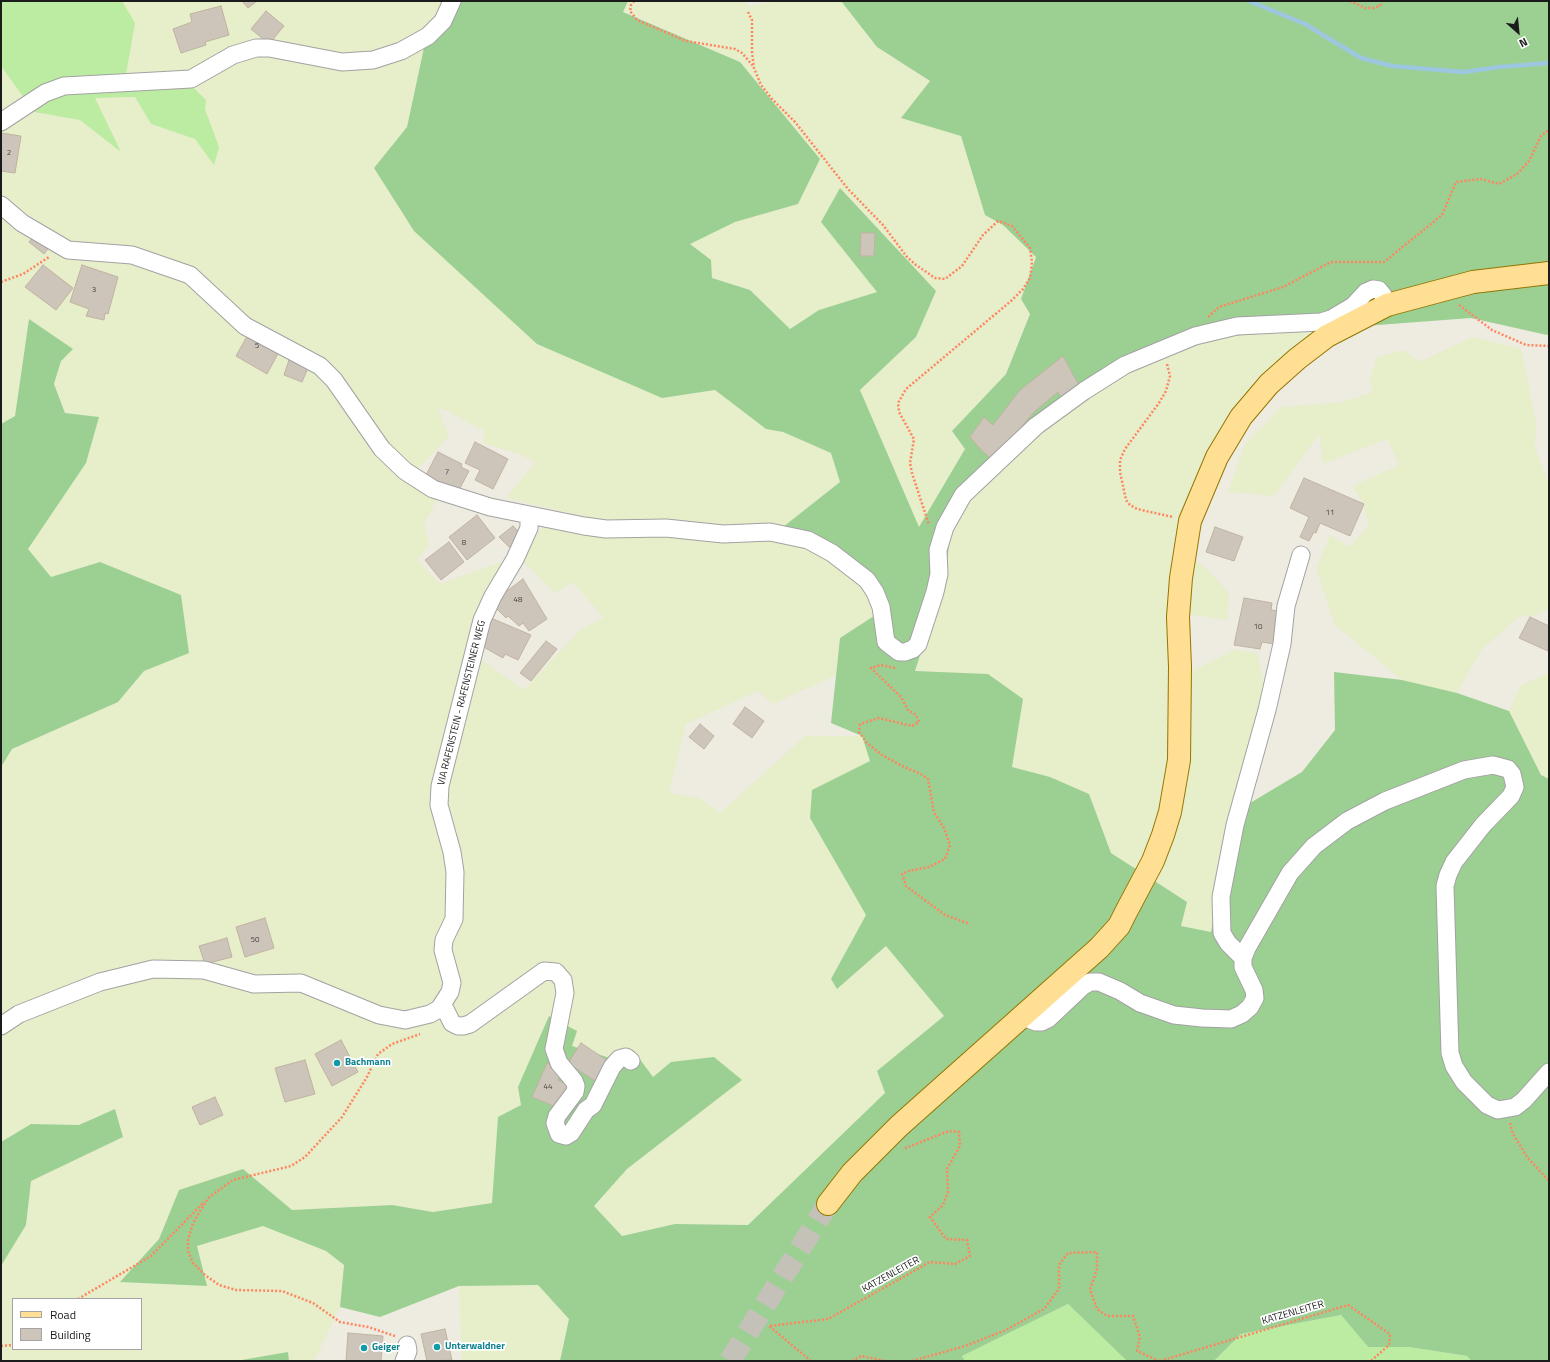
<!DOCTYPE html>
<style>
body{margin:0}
#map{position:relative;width:1550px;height:1362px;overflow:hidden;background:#eeebe0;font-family:"Titillium Web",sans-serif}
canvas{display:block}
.frame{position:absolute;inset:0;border:2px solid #1b1b1b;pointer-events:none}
.legend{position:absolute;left:12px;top:1298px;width:130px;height:52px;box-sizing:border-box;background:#fff;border:1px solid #a4a4a4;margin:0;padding:5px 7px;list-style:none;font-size:12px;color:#1b1b1b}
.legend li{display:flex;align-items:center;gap:8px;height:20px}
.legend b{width:20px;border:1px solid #a4a4a4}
.north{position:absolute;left:1498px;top:12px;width:40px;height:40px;-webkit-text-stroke:3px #fff;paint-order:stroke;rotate:153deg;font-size:11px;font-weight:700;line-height:16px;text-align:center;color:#1b1b1b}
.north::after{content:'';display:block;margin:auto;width:14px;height:18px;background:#1b1b1b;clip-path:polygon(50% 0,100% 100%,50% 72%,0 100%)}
</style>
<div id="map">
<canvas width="1550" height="1362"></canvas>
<div class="frame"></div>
<ul class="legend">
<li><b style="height:5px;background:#ffdf94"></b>Road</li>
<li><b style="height:11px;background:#cdc5b9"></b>Building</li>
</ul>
<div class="north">N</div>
</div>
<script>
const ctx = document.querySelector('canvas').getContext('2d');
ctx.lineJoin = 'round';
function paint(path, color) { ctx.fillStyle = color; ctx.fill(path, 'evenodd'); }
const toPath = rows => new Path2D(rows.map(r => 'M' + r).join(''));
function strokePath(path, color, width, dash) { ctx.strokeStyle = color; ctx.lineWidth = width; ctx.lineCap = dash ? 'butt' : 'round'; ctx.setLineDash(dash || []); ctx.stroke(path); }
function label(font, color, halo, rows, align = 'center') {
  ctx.font = font + ' "Titillium Web",sans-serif'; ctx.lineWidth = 3.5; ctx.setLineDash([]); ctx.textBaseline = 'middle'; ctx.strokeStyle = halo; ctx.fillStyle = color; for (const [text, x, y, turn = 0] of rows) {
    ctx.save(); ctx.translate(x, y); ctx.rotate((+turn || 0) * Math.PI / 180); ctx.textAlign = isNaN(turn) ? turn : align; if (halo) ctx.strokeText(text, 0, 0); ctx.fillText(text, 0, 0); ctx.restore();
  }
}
paint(toPath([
 [122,1,441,1,440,16,425,43,407,127,374,168,662,398,715,390,766,429,783,432,831,453,840,482,783,527,728,530,604,521,506,498,536,462,519,454,483,443,485,431,437,406,449,436,412,475,438,497,424,524,429,545,417,560,440,584,504,561,467,650,524,690,581,629,604,618,573,582,555,593,521,559,544,524,679,534,720,543,770,537,812,545,857,578,877,614,840,638,836,675,773,704,758,691,686,724,669,793,699,798,720,813,805,736,862,736,870,761,810,818,866,915,831,979,837,989,886,946,944,1016,878,1071,886,1093,748,1225,675,1224,622,1236,594,1206,627,1169,742,1080,671,1062,654,1077,610,1058,572,1046,521,1105,498,1117,492,1203,433,1212,392,1205,292,1210,243,1169,179,1190,159,1239,120,1282,207,1286,197,1246,263,1226,326,1251,344,1265,340,1307,314,1361,289,1361,288,1352,236,1361,1,1361,1,1266,26,1225,31,1181,123,1137,115,1109,79,1125,31,1124,1,1142,1,767,12,749,118,702,144,671,189,652,128,575,100,562,51,577,28,549,86,463,98,417,66,413,54,384,61,361,29,319,15,416,1,424,1,66,34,112,80,120,121,151,94,98,135,97,151,124,219,147,205,109,205,100,124,81],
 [13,1299,141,1299,141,1349,13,1349],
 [628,1,745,1,749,6,780,1,841,1,877,47,930,82,902,118,961,135,985,214,1003,225,1036,257,1021,299,1030,314,1006,374,952,431,965,449,919,528,860,390,916,337,935,291,821,222,877,292,819,310,789,329,750,290,711,278,711,260,689,243,735,222,798,204,740,62,623,11],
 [1316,330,1246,395,1201,467,1168,627,1170,749,1164,802,1137,870,1111,853,1089,794,1050,777,1012,767,915,671,946,575,950,533,980,484,1047,426,1129,372,1218,337],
 [1473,337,1521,349,1536,423,1535,448,1549,483,1549,608,1536,615,1518,617,1482,649,1457,693,1402,680,1335,625,1316,569,1330,535,1350,547,1369,525,1362,502,1353,486,1399,465,1387,439,1322,464,1320,433,1274,496,1228,492,1245,444,1281,407,1343,402,1373,392,1370,380,1377,357,1404,350,1419,362],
 [1192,559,1205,567,1229,593,1227,620,1187,614],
 [1234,650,1257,653,1266,694,1224,858,1211,932,1180,926,1151,879,1187,674],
 [1549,673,1549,779,1541,775,1509,711,1520,686],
 [538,1285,569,1319,560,1361,462,1361,459,1286]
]), '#e7eeca');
paint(toPath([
 [1,1,122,1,135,23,125,80,193,87,206,100,205,109,219,147,214,165,195,139,151,124,135,97,95,98,121,152,80,120,34,112,1,66],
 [1068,1304,1127,1361,965,1361,962,1356],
 [1341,1315,1368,1347,1409,1347,1467,1356,1471,1361,1214,1361,1241,1334]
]), '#bceca2');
paint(toPath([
 [441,1,628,1,623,12,740,62,820,159,798,204,735,222,690,244,711,260,712,278,750,290,790,329,819,310,877,292,821,222,840,188,936,291,916,337,860,390,919,527,965,449,952,431,1006,374,1030,314,1021,299,1036,257,1003,225,985,215,961,136,901,118,930,81,877,47,841,1,1549,1,1549,333,1547,335,1471,318,1218,337,1129,372,1047,426,980,484,950,533,946,575,915,671,988,674,1023,699,1012,767,1050,777,1089,794,1111,853,1187,902,1181,926,1211,932,1235,812,1302,772,1335,730,1334,672,1402,680,1457,693,1509,711,1541,775,1549,779,1549,1361,1471,1361,1467,1356,1409,1347,1368,1347,1341,1315,1241,1334,1214,1361,1127,1361,1068,1304,962,1356,965,1361,560,1361,569,1319,538,1285,459,1286,380,1317,340,1307,344,1265,326,1251,263,1226,197,1246,207,1286,120,1282,159,1239,179,1190,243,1169,292,1210,392,1205,433,1212,492,1203,498,1117,521,1105,518,1087,549,1016,577,1031,572,1046,610,1058,633,1050,653,1077,671,1062,714,1057,742,1080,627,1169,594,1206,622,1236,675,1224,748,1225,885,1093,877,1071,944,1016,886,946,837,989,831,979,866,915,810,818,812,790,870,761,862,736,831,723,840,638,877,614,857,578,783,527,840,482,831,453,783,432,766,429,715,390,662,398,537,344,414,231,374,168,407,127,425,43,440,16],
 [29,319,73,349,61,361,54,384,65,413,99,417,86,463,28,549,51,577,100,562,181,595,189,653,144,671,118,702,12,749,1,767,1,424,15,416],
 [115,1109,123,1137,31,1181,26,1225,1,1266,1,1142,31,1124,79,1125],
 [288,1352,289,1361,236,1361]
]), '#9cd092');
strokePath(toPath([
 [1249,1,1305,24,1361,58,1392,66,1464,72,1499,67,1549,63]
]), '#9dc7de', 4.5);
const building = toPath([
 [242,1,257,1,248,8,242,1],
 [221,6,229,35,205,42,206,45,181,53,173,29,192,22,190,14,221,6],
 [266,11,284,26,269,44,251,29,266,11],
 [1,133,21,136,15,173,1,171,1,133],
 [36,233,51,245,44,254,29,242,36,233],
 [861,233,875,233,874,256,860,256,861,233],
 [43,265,73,288,56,310,25,287,43,265],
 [82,265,118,277,108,314,105,313,104,320,86,316,89,309,70,302,82,265],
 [250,331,281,348,267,374,236,356,250,331],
 [1063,356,1080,387,1063,400,1058,392,1034,412,993,460,982,451,970,437,984,417,993,425,1020,390,1063,356],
 [289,360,308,368,302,382,284,375,289,360],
 [475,442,508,459,493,489,475,480,480,470,465,463,475,442],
 [438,452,462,464,461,467,469,471,458,492,426,475,438,452],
 [1304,478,1364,504,1350,536,1320,523,1316,533,1314,532,1309,541,1300,537,1309,517,1290,508,1304,478],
 [477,515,495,538,467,560,449,537,477,515],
 [513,526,519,532,514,546,509,547,499,537,513,526],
 [1215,527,1243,537,1234,561,1206,552,1215,527],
 [449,542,464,562,441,580,425,560,449,542],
 [523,579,547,619,529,631,523,623,519,626,508,616,506,618,495,607,503,594,523,579],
 [1244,598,1272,603,1271,610,1280,611,1274,644,1262,642,1260,649,1234,645,1244,598],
 [1530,617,1549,626,1548,651,1519,638,1530,617],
 [491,618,531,635,518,660,505,654,503,658,480,645,491,618],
 [546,641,557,649,531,681,520,673,546,641],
 [745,707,764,721,752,738,733,724,745,707],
 [700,724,714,736,704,749,689,737,700,724],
 [265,918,274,948,245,957,236,927,265,918],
 [227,938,232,957,205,964,199,946,227,938],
 [341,1040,358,1072,332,1086,315,1054,341,1040],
 [581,1043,608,1061,595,1081,568,1063,581,1043],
 [305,1060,315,1094,285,1102,275,1068,305,1060],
 [547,1063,563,1071,558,1080,571,1086,561,1109,532,1097,547,1063],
 [215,1097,223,1115,200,1125,192,1107,215,1097],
 [445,1329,452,1360,427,1361,421,1334,445,1329],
 [348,1333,383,1336,381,1361,346,1361,348,1333]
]);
paint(building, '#cdc5b9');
strokePath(building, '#c0b3a2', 1);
strokePath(toPath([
 [730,1361,828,1204]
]), '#c4c1b9', 22, [22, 11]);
const minor = toPath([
 [1,122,45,93,64,86,191,79,233,55,256,48,269,48,342,62,373,60,401,51,428,36,443,21,452,1],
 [1,205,22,223,68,250,132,255,190,275,245,326,320,366,334,380,382,449,405,471,433,489,490,507,584,526,606,529,666,528,723,534,770,532,808,540,832,553,867,580,875,592,881,607,886,642,899,652,905,652,913,649,918,644,935,592,939,574,938,550,945,527,963,495,1036,426,1084,391,1125,365,1195,336,1237,326,1321,322,1331,319,1353,306,1366,292,1373,289,1379,290,1383,295,1387,305],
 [1243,958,1228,943,1222,933,1221,897,1235,825,1267,710,1282,644,1286,606,1301,555],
 [443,1005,452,1023,458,1026,463,1026,470,1024,544,971,556,972,563,980,565,993,554,1049,559,1063,574,1081,576,1086,575,1092,557,1116,555,1123,559,1134,566,1136,571,1133,586,1110,593,1105,612,1067,619,1059,626,1057,631,1061],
 [1023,1017,1036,1022,1042,1022,1048,1019,1083,986,1090,982,1099,982,1120,991,1140,1003,1174,1015,1202,1018,1231,1019,1242,1014,1250,1007,1255,998,1254,990,1243,967,1243,958,1247,948,1290,873,1314,846,1347,821,1385,801,1464,770,1493,765,1508,769,1512,774,1515,787,1511,796,1483,825,1454,862,1448,875,1445,886,1450,1053,1454,1066,1464,1082,1487,1105,1498,1110,1515,1107,1524,1100,1549,1072],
 [1,1026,19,1014,100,982,153,969,204,970,254,984,301,983,379,1015,405,1020,430,1014,439,1009,450,992,452,983,443,950,444,940,454,919,455,872,452,852,439,805,440,786,482,620,493,596,515,559,529,528,529,515],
 [404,1361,408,1351,407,1345]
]);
const major = toPath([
 [828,1204,852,1173,899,1126,1099,948,1119,926,1126,912,1153,861,1163,835,1170,812,1179,760,1180,667,1178,617,1181,578,1190,521,1217,457,1241,417,1269,384,1297,359,1327,336,1387,305,1473,282,1549,273]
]);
strokePath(minor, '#a2a2a2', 19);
strokePath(major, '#937600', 24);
strokePath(toPath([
 [634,1,631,5,630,11,637,20,686,41,735,49,742,53,754,67],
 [1350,1,1365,8,1374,8,1380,6,1381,1],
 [748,12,752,20,752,52,754,68,761,85,772,99,795,122,848,189,883,225,907,257,916,265,935,278,945,279,962,266,983,235,998,221,1012,226,1030,248,1032,262,1030,278,1023,289,1011,301,906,389,898,403,899,412,914,439,910,463,912,473,929,525],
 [1,282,23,274,49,257],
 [1459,305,1492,330,1526,345,1549,346],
 [1208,317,1219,307,1283,287,1331,262,1384,262,1442,215,1456,182,1481,179,1499,184,1517,174,1529,161,1541,136,1549,130],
 [1167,364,1170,376,1166,391,1159,403,1125,449,1120,460,1120,472,1126,500,1130,505,1137,509,1173,517],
 [895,668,881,665,871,668,901,697,908,710,916,715,919,722,912,726,879,718,860,724,859,732,867,743,882,755,904,767,919,773,928,779,934,812,944,828,950,845,945,859,929,867,908,871,902,874,906,886,945,915,970,924],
 [1510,1123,1513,1134,1527,1157,1549,1181],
 [78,1299,151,1256,204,1202],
 [395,1336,368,1327,340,1322,313,1303,282,1291,236,1290,219,1285,205,1275,193,1263,188,1251,188,1240,193,1223,208,1198,233,1180,291,1166,305,1157,342,1117,367,1077,378,1054,392,1044,420,1034],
 [1,1346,13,1345],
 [811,1361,769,1326,828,1319,930,1262,955,1264,970,1256,967,1240,946,1239,930,1217,943,1205,948,1192,947,1169,960,1146,959,1132,949,1131,903,1149],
 [852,1361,861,1356,886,1361],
 [912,1361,965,1346,1006,1330,1044,1309,1059,1289,1059,1265,1068,1253,1097,1252,1097,1269,1090,1290,1097,1309,1107,1316,1133,1316,1140,1337,1137,1351,1159,1361],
 [1160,1361,1348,1305,1390,1334,1389,1345,1371,1361]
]), '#ff8560', 2.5, [2, 2]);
strokePath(minor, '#fff', 17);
strokePath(major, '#ffdf94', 22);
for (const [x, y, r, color] of [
 [337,1063,4,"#0f9aa8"],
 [437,1347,4,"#0f9aa8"],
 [364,1348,4,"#0f9aa8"]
]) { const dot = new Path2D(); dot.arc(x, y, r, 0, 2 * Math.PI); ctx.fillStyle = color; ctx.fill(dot); strokePath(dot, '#fff', 1.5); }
label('8px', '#484642', null, [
 ["2",9,153],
 ["3",94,290],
 ["5",257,346],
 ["7",447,472],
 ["11",1330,513],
 ["8",464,543],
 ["48",518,600],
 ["10",1258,627],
 ["50",255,940],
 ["44",548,1087]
]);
label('10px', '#1b1b1b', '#fff', [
 ["VIA RAFENSTEIN - RAFENSTEINER WEG",462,703,-76],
 ["KATZENLEITER",891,1275,-29],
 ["KATZENLEITER",1293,1313,-16]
]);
label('bold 10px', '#0d838f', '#fff', [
 ["Bachmann",345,1063],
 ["Unterwaldner",445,1347],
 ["Geiger",372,1348]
], 'left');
</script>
